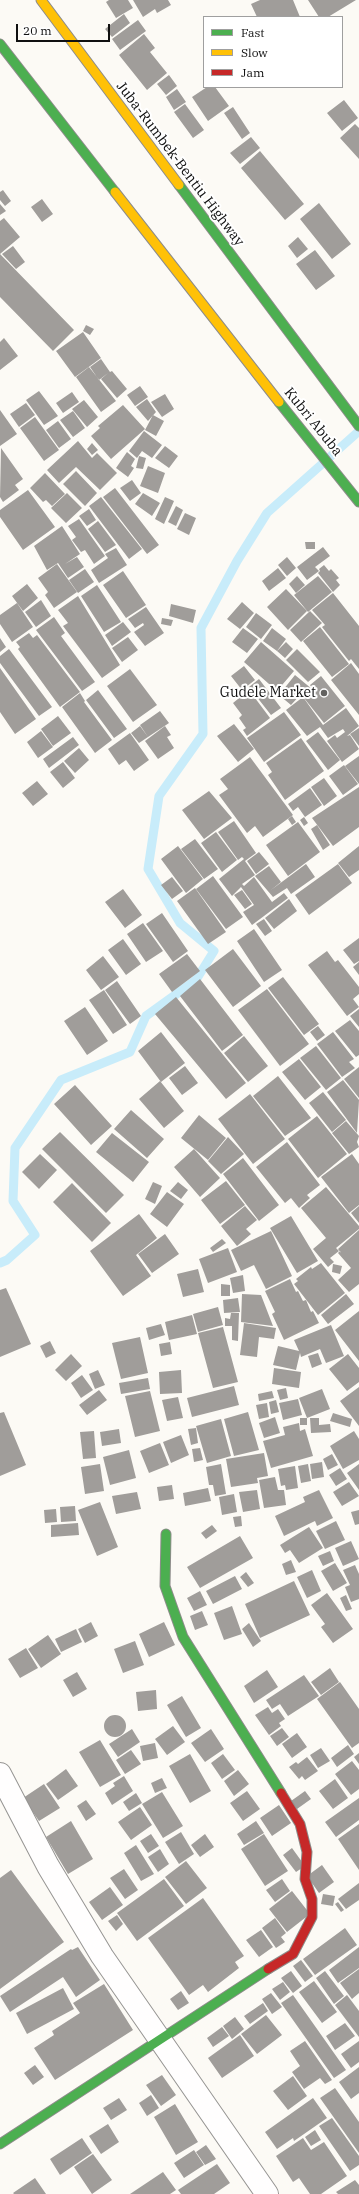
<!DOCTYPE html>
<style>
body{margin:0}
#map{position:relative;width:359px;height:2194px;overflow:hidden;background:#fcfaf5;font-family:"IBM Plex Serif",serif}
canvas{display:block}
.legend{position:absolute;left:203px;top:16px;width:140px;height:72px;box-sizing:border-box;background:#fff;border:1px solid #9f9f9f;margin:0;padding:5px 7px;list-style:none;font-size:12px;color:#101010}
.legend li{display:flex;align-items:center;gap:8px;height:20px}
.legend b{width:20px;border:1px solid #9f9f9f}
.scale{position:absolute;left:16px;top:24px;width:94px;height:18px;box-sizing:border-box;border:2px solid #101010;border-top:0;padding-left:5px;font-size:12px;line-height:14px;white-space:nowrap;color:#101010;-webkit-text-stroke:3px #fff;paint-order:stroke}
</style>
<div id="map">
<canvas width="359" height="2194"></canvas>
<ul class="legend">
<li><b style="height:5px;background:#4caf50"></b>Fast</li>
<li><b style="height:5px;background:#ffc107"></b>Slow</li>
<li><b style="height:5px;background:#c62828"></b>Jam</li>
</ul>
<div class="scale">20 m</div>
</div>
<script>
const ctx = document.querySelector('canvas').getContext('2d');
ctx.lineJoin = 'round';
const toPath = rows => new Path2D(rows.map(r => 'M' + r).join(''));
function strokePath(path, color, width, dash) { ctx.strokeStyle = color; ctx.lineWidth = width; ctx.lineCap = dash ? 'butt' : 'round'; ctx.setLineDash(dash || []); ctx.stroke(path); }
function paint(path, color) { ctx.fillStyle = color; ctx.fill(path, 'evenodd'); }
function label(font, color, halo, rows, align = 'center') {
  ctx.font = font + ' "IBM Plex Serif",serif'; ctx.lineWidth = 4; ctx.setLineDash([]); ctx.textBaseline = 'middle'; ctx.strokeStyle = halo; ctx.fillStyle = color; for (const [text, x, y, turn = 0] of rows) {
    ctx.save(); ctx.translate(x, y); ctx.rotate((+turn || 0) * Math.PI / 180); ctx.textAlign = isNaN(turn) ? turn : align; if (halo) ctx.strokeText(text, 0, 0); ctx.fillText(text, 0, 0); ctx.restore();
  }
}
strokePath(toPath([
 [0,1263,7,1260,35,1235,13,1201,15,1148,61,1080,130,1052,146,1016,196,980,214,951,180,923,148,869,159,796,203,734,201,628,237,561,267,513,359,431]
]), '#c8ecfa', 9);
paint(toPath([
 [109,0,128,0,133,8,116,18,106,2],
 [133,0,168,0,171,5,157,13,155,9,143,17],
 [260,0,293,0,300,17,257,17,251,4],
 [308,0,356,0,328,17,319,17],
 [124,14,130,23,112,37,105,29],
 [138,20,146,31,120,50,112,39],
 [144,34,155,48,150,52,167,73,147,90,119,55],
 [169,75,177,86,166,95,157,84],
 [207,87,215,87,229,106,208,121,192,97],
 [177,89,186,102,174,110,166,97],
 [344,100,358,118,342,131,327,113],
 [185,104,204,130,193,138,174,112],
 [233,107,250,133,242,139,224,113],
 [355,124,359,128,359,159,340,138],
 [251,137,260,148,240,164,230,153],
 [260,151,304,204,285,220,241,168],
 [3,190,11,201,5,206,0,200,0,192],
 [42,199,53,214,42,222,31,207],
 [319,203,351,244,332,259,300,219],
 [0,204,6,211,0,215],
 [4,218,20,237,0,254,0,221],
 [298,237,308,249,297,258,288,246],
 [13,246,25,262,16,269,2,254],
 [315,250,335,276,316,290,296,264],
 [0,254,74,330,53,351,0,297],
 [86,325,94,329,90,335,83,331],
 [83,332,101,358,75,377,56,351],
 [4,338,18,356,0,370,0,342],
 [101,359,110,372,112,371,127,389,117,398,101,379,108,373,99,380,90,367],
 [89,367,116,401,101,412,76,377],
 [140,386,148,397,135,406,127,395],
 [39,391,58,416,44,425,26,400],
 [72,392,79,402,63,413,56,403],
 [165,394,174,409,162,417,151,402],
 [147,399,156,412,148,421,136,407],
 [84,400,98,417,87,427,72,409],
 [26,403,35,415,19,427,10,414],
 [123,405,145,429,111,459,91,436,100,428,98,426],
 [0,410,17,434,0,446],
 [73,411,85,428,73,437,60,420],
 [153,415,164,421,156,436,145,430],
 [35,417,59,450,44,461,20,428],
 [58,421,71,439,59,448,46,430],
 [144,431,162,445,152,458,142,451,137,458,129,451],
 [78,441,92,458,97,453,117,473,100,490,76,467,59,483,47,470],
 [92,443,98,450,92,455,87,449],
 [165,446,178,456,169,468,155,458],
 [1,448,23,479,15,485,19,490,3,502,0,497],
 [127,452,135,459,131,466,134,468,128,477,116,468],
 [139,456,146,458,143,469,136,468],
 [148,466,165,473,158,493,140,486],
 [76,471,97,493,85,506,63,484],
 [45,473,65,494,52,506,46,500,43,502,30,488],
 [132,480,141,493,130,501,120,488],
 [115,488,159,545,147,554,103,497],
 [28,490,55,527,23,550,0,517,0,510],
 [67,493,82,508,66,523,51,508],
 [143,493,160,503,152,516,135,504],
 [101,497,142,549,129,559,89,506],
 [165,497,174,501,164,524,155,519],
 [176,506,183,510,176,526,168,522],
 [89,509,96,520,87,526,79,516],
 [185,513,196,518,189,535,177,529],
 [79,519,105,556,94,564,85,550,81,552,72,540,76,537,68,526],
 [98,521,116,545,105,552,88,529],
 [62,526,80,554,65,564,77,557,84,567,68,578,58,563,47,570,34,546],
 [305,542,315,542,315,549,306,549],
 [323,547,330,556,315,567,319,571,307,580,297,567],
 [116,548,127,565,99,583,91,570,108,558,105,554],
 [287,557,296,568,287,576,278,565],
 [57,564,77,592,54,608,45,595,48,592,38,578],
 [324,565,329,571,331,569,339,578,336,580,340,585,333,592,318,573,320,571,319,569],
 [278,568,286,578,269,591,262,581],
 [85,569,94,582,78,593,69,580],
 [123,571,146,605,126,618,103,585],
 [297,576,305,585,296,593,289,584],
 [318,576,332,592,308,612,294,595],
 [27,584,38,598,23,611,12,596],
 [97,585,121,622,104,632,81,596],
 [286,589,307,611,288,630,267,607],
 [333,593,359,626,359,669,351,659,349,661,322,627,325,625,312,610],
 [78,596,120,665,102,678,63,626,68,623,58,610],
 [41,600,51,616,36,627,25,612],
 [242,602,254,613,240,629,227,619],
 [17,603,33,627,12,642,0,624,0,615],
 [171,604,196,610,193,623,169,616],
 [146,607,164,633,145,646,134,632,144,625,143,623,135,628,128,619],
 [310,611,322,623,301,642,290,630],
 [256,613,272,625,261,639,246,627],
 [54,617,65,633,61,636,95,682,82,691,36,630],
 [162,618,173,620,171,626,161,624],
 [123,622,131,632,112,646,105,635],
 [320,627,349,664,332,677,303,641],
 [243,628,258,639,247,653,232,642],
 [272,628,286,639,277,651,263,641],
 [29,633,33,638,37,635,80,692,60,707,18,649,20,647,16,642],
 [128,637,138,650,122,662,112,648],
 [0,638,6,647,0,652],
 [261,642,294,671,277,691,244,662],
 [286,642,293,649,285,658,277,651],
 [9,649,52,707,39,716,0,663,0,656],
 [297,649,320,672,308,682,286,660],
 [351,663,359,674,359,715,331,680],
 [244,666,255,680,242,690,231,676],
 [0,668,36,719,15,734,0,712],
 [130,669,157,705,133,722,107,686],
 [295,675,312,689,304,697,301,694,291,705,279,695],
 [321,676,345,706,324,723,304,698,314,691,310,685],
 [259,679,281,708,271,715,249,687],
 [98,690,127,729,114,738,86,700],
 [249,690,270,718,247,736,243,730,246,728,239,718,242,715,233,703],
 [80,693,85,701,84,702,112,740,95,753,62,707],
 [303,697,323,725,346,708,359,726,347,736,350,735,359,749,342,762,327,741,335,735,337,738,345,732,343,729,328,738,320,727,307,736,286,710],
 [160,711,169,723,148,737,140,725],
 [284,712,301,735,264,762,247,738],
 [58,716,71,733,53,746,41,729],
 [234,724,254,749,238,762,217,736],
 [140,726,148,737,139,743,131,733],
 [165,726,171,735,167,737,174,748,158,759,145,741],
 [359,728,359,746,350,734],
 [41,731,53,747,38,758,27,742],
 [318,732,340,760,328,770,306,741],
 [130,733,149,760,134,771,126,760,119,765,108,749],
 [73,737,79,745,49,768,43,759],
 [301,738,324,771,285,800,268,775,272,772,266,763],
 [79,748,89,760,75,773,64,761],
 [359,756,359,784,345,766],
 [250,757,293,815,263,837,255,826,247,833,219,795,228,789,220,779],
 [63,762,75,778,63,788,50,772],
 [344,765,358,784,343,795,329,776],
 [324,778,337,796,324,806,311,787],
 [37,781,48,794,33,806,22,793],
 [359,787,359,827,333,846,312,818],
 [310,788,322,805,305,817,298,807,293,811,288,804],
 [209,791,232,818,204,839,182,810],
 [292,816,296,822,292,825,288,819],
 [304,817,308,823,304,826,300,820],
 [234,821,256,853,245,861,255,875,242,884,244,886,254,877,272,902,284,893,288,898,252,925,243,912,254,905,241,887,232,896,219,879,244,859,242,857,238,860,218,832],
 [298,822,320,852,288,876,266,845],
 [317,825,330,845,323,850,311,829],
 [216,832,237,860,222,872,201,843],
 [195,839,218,869,204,879,181,849],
 [178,846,203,879,186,893,161,859],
 [359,846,359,870,349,877,338,863],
 [259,852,269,864,256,874,247,861],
 [306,864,315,877,291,894,287,888,273,897,255,876,269,866,281,882,271,890],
 [338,864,352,883,309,915,295,895],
 [213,876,243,917,226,929,196,889],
 [172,877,183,891,172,899,161,885],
 [195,888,226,932,208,944,177,901],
 [123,889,142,915,125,928,105,902],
 [242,890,252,904,245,909,234,895],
 [289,899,297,911,274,929,265,918],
 [162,913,188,951,173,962,146,924],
 [264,919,272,931,265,936,256,924],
 [143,923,163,951,146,962,127,934],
 [254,929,282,970,264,982,237,941],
 [359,938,359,961,354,964,343,950],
 [123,939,141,964,126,975,108,950],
 [233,949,261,986,233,1007,205,970],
 [327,951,335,962,338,960,359,987,359,994,353,999,359,1007,347,1016,308,965],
 [187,954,200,971,172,992,159,974],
 [103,956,119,977,101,990,86,970],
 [359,962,359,975,353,967],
 [283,977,319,1024,304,1035,268,988],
 [200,979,243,1035,222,1051,180,996],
 [117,981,141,1016,130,1024,105,990],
 [267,989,309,1044,280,1066,238,1010],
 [104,990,127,1025,113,1034,89,1000],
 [176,997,246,1083,226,1099,155,1014],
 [85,1007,108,1041,87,1055,64,1021],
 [359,1009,359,1027,350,1016],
 [350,1020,359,1031,359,1055,356,1057,335,1031],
 [318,1026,325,1035,317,1041,310,1032],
 [161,1032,185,1063,161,1082,138,1051],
 [333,1032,354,1059,349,1062,355,1068,342,1077,317,1044],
 [244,1036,268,1066,248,1082,224,1053],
 [316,1046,341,1078,326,1090,300,1058],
 [299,1059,321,1087,305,1100,282,1072],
 [185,1066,198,1083,182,1095,169,1078],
 [359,1067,359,1098,344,1079],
 [278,1076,311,1118,285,1136,253,1096],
 [343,1080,359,1100,357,1133,327,1092],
 [160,1081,184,1111,164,1128,139,1099],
 [75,1085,112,1126,91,1145,54,1104],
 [323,1092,346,1120,332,1132,309,1103],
 [250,1094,285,1139,253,1164,218,1119],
 [131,1110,164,1139,147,1158,114,1129],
 [199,1115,226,1138,208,1160,181,1138],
 [317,1116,347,1154,318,1178,288,1139],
 [346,1121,359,1136,357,1142,359,1147,349,1154,332,1133],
 [60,1132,124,1195,106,1213,42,1149],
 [112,1133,149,1162,133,1182,96,1152],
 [228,1137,244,1154,221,1174,208,1161],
 [287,1142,320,1185,307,1195,310,1198,299,1208,291,1198,285,1203,256,1167],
 [194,1149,220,1178,200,1197,174,1167],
 [40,1154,57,1170,39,1189,22,1172],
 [352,1154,359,1164,359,1205,349,1213,321,1177],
 [243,1158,279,1205,259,1221,223,1174],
 [226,1181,245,1205,220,1224,201,1200],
 [153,1182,162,1186,155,1204,145,1199],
 [178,1182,188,1190,181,1199,170,1191],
 [72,1183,111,1223,92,1242,53,1202],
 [326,1187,359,1226,359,1229,336,1248,339,1251,330,1258,334,1262,328,1267,313,1249,326,1238,301,1208],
 [167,1192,184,1204,167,1227,150,1214],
 [245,1206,257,1220,246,1229,251,1234,237,1246,221,1226],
 [359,1206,359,1223,351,1213],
 [139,1214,157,1238,136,1255,151,1276,123,1296,90,1251],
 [291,1216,318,1261,297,1273,270,1228],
 [359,1230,359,1284,349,1292,338,1280,351,1268,338,1253,340,1251,341,1253,338,1249],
 [271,1231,292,1276,266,1289,254,1265,241,1271,231,1250],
 [165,1234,179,1254,152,1273,138,1254],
 [222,1239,226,1243,213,1252,210,1248],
 [228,1248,237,1272,208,1283,199,1259],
 [321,1263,345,1293,318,1315,294,1284,298,1281,296,1279,311,1267,312,1269],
 [333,1264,342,1266,340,1274,332,1272],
 [198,1269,204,1292,183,1297,177,1274],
 [243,1275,245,1291,233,1293,230,1278],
 [290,1279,296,1292,298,1291,303,1301,306,1300,311,1312,313,1311,319,1323,284,1340,272,1314,275,1312,265,1291],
 [221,1284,230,1285,230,1296,221,1296],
 [6,1288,31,1344,0,1357,0,1290],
 [242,1294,261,1295,273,1326,241,1322],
 [346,1294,354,1304,328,1324,321,1315],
 [238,1298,240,1312,224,1313,223,1300],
 [218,1307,223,1325,198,1332,193,1314],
 [359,1311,359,1361,335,1330],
 [231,1313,239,1313,238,1341,232,1340,232,1326,225,1326,225,1318,230,1319],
 [192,1315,197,1334,169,1340,165,1322],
 [244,1323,276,1328,274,1339,259,1337,257,1357,240,1355],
 [161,1324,165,1335,149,1340,146,1328],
 [331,1325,344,1356,326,1363,320,1349,301,1357,300,1353,296,1370,273,1365,278,1346,299,1351,294,1340],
 [223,1327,238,1382,213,1388,198,1333],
 [140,1337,148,1373,121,1379,112,1343],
 [50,1341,56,1353,46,1358,40,1346],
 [170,1342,172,1354,161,1356,159,1344],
 [318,1353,322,1364,312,1368,308,1356],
 [71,1354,82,1366,66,1381,55,1370],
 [348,1354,359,1368,359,1382,347,1391,329,1369],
 [274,1368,301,1372,299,1388,272,1384],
 [98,1370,105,1385,95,1389,89,1374],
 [181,1370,182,1393,160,1394,159,1372],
 [82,1375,93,1390,81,1398,71,1383],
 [148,1378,150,1389,121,1394,119,1383],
 [234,1386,239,1405,192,1417,187,1398],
 [359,1387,359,1426,340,1401],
 [286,1388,288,1398,280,1400,277,1390],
 [322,1389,330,1409,307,1418,299,1398],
 [99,1390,107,1400,87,1415,79,1405],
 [150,1391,160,1431,135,1437,125,1396],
 [272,1391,274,1398,259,1401,258,1394],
 [178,1397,183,1418,167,1421,162,1400],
 [298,1399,302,1415,283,1420,279,1403],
 [276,1400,279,1412,271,1414,269,1402],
 [267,1403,269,1417,259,1419,256,1405],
 [4,1412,26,1465,0,1476,0,1413],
 [248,1412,259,1450,234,1456,224,1419],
 [333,1413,352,1419,350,1427,330,1421],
 [275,1417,280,1433,264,1438,259,1423],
 [300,1418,307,1418,307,1425,300,1425],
 [310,1418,319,1418,319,1425,330,1424,331,1432,311,1433],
 [221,1419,231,1456,207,1463,196,1426],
 [299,1423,300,1431,305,1429,313,1456,271,1468,263,1441,285,1435,283,1427],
 [196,1428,198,1443,191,1445,188,1429],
 [119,1429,121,1443,102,1446,100,1432],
 [94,1431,96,1458,83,1459,80,1432],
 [354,1431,359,1439,359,1460,343,1469,330,1446],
 [181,1435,189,1455,171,1463,163,1442],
 [160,1443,169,1465,149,1473,140,1451],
 [200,1448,203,1460,194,1462,192,1449],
 [129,1450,136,1478,110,1485,103,1457],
 [264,1453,268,1476,257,1478,258,1483,231,1487,226,1459],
 [332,1454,338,1465,328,1470,323,1459],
 [322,1462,324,1477,312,1479,310,1464],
 [100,1464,104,1491,85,1494,81,1467],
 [221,1464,226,1494,215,1496,213,1485,209,1485,206,1467],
 [308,1464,311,1481,301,1483,298,1466],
 [359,1464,359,1490,347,1473],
 [295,1466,298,1488,286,1490,285,1485,281,1486,278,1469],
 [340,1468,347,1479,336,1486,329,1475],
 [275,1477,278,1490,284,1490,286,1505,264,1508,259,1480],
 [349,1482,359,1496,342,1506,333,1492],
 [172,1485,174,1499,159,1501,157,1487],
 [208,1488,211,1501,185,1506,183,1493],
 [257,1490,260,1509,243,1512,239,1492],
 [319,1490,333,1518,317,1526,315,1521,284,1536,275,1516,305,1502,303,1497],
 [137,1492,141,1509,116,1514,112,1496],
 [234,1494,237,1512,222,1515,219,1497],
 [100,1502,118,1547,97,1556,78,1510],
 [75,1506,76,1521,61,1522,60,1507],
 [56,1509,57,1522,45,1523,44,1510],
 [359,1510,359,1524,355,1525,351,1512],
 [241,1516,242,1526,235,1527,233,1517],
 [336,1521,345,1540,325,1549,316,1531],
 [78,1523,79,1535,51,1537,51,1525],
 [212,1525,217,1531,206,1539,201,1533],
 [309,1527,323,1548,299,1563,290,1550,285,1553,280,1545],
 [240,1536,253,1558,200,1588,187,1567],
 [351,1541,359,1559,343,1566,335,1548],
 [330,1551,334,1561,323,1566,318,1556],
 [291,1560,296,1572,286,1575,282,1564],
 [335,1563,347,1583,333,1591,321,1571],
 [355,1565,359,1574,359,1599,351,1602,345,1587,350,1585,343,1570],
 [312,1570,321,1591,307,1598,297,1577],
 [246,1572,254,1583,248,1587,240,1577],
 [235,1576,242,1589,213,1604,206,1591],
 [294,1581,310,1615,260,1638,245,1604],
 [200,1591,207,1605,194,1611,187,1598],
 [327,1593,353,1629,333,1643,321,1627,325,1624,311,1605],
 [346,1595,352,1609,346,1611,340,1598],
 [232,1606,242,1634,224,1640,214,1613],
 [202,1611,208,1625,195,1630,190,1616],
 [91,1622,98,1636,85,1643,78,1629],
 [164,1622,175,1645,149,1657,139,1634],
 [249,1623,261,1641,253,1647,242,1629],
 [76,1629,82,1642,61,1652,55,1639],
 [48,1635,61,1654,41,1668,28,1649],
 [135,1641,144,1665,123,1673,114,1649],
 [26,1648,38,1668,20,1678,8,1659],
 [330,1668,339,1682,321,1695,311,1682],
 [267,1670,278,1687,254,1703,244,1686],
 [77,1672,87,1689,73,1697,63,1680],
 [304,1675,319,1696,288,1716,280,1704,272,1709,266,1700],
 [340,1682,359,1709,359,1743,352,1748,317,1699],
 [156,1690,157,1709,138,1711,136,1692],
 [182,1696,201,1728,186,1737,167,1705],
 [268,1707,272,1713,278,1709,285,1719,279,1723,281,1726,269,1735,255,1715],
 '104 1726a11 11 0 1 1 22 0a11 11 0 1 1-22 0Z',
 [173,1726,185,1742,167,1755,155,1739],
 [282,1728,289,1737,277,1746,270,1736],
 [132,1729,140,1742,118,1757,109,1744],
 [211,1729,224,1749,205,1762,191,1743],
 [297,1733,307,1747,292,1758,282,1744],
 [100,1740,121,1775,100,1787,79,1752],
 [155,1743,158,1758,143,1761,140,1746],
 [348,1745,354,1754,337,1767,331,1758],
 [321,1748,330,1761,318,1768,310,1755],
 [131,1750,141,1764,125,1774,116,1760],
 [359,1753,359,1764,354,1757],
 [190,1754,211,1791,190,1803,169,1766],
 [223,1754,235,1770,222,1779,211,1763],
 [307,1757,318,1771,305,1780,302,1776,299,1779,289,1767,296,1762,298,1764],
 [352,1761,359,1770,359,1789,351,1795,335,1774],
 [66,1769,78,1786,58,1800,46,1784],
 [238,1770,249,1784,234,1796,224,1781],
 [124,1776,133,1791,112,1805,105,1793,115,1786,113,1783],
 [162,1778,167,1788,155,1793,151,1783],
 [335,1779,348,1798,333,1809,319,1791],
 [44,1784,60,1808,39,1821,23,1798],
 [247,1791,260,1809,243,1821,230,1803],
 [305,1791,311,1799,297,1809,291,1801],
 [162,1792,183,1826,163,1838,142,1804],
 [136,1793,142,1803,129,1811,123,1802],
 [359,1798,359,1820,336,1837,325,1822],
 [86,1800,96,1814,86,1821,77,1806],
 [279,1805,291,1823,272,1836,260,1818],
 [140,1807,152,1825,131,1840,118,1822],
 [71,1821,93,1859,68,1874,46,1837],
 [256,1821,264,1833,244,1845,237,1834],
 [359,1824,359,1870,338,1839],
 [181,1832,194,1854,179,1864,165,1842],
 [151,1834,159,1846,148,1853,140,1841],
 [205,1834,214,1847,200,1857,191,1845],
 [264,1834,288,1871,265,1886,241,1849],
 [136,1845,154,1874,141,1881,124,1853],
 [292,1848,305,1866,296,1872,283,1855],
 [160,1849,169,1864,158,1872,148,1857],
 [186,1861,207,1888,186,1904,165,1877],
 [322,1865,334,1882,319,1893,307,1876],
 [124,1869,138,1890,125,1899,110,1878],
 [11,1870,64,1942,0,1989,0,1878],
 [164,1879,184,1906,137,1941,117,1913],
 [282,1879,290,1891,275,1902,266,1890],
 [359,1883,359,1900,346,1909,338,1899],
 [110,1887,123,1905,102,1920,89,1902],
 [292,1891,310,1914,287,1932,269,1909],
 [323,1894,335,1896,333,1906,321,1904],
 [203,1898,244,1956,235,1962,239,1968,208,1992,203,1985,189,1995,148,1938],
 [338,1902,344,1910,341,1912,335,1904],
 [117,1915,123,1924,116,1931,108,1921],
 [275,1918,286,1933,281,1937,285,1942,276,1948,262,1928],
 [345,1928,357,1945,315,1975,303,1959],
 [261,1930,273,1947,259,1957,246,1940],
 [78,1947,100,1980,76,1997,63,1977,10,2012,0,1996,71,1949,72,1950],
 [359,1947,359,1968,338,1983,329,1970],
 [301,1960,313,1976,305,1982,293,1966],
 [359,1969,359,1993,352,1999,340,1983],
 [291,1971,302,1986,293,1993,281,1978],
 [325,1971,344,1996,334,2004,316,1978],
 [314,1981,337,2012,322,2023,299,1992],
 [283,1982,290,1992,280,2000,272,1989],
 [104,1984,133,2030,55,2080,34,2048,54,2035,52,2031,80,2013,73,2003],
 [63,1988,74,2009,27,2034,16,2013],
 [181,1991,189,2003,178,2010,170,1999],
 [271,1993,282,2007,272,2014,262,1999],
 [293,1995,346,2070,334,2078,281,2003],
 [347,1995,359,2011,359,2037,335,2005],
 [263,2003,268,2011,250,2024,244,2016],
 [266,2015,282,2035,257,2054,241,2034],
 [235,2017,244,2029,232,2039,223,2026],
 [345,2023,355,2036,335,2050,326,2036],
 [222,2027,229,2036,213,2047,207,2038],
 [240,2035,254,2056,222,2078,208,2058],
 [305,2041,332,2080,325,2084,320,2078,304,2089,292,2072,300,2066,290,2051],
 [359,2041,359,2062,351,2068,341,2054],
 [35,2065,44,2077,33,2085,24,2073],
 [359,2067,359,2093,351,2099,339,2082],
 [162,2075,176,2095,161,2106,146,2085],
 [293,2076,307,2096,288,2110,273,2091],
 [335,2088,359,2122,359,2153,320,2098],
 [151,2095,159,2108,147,2116,139,2103],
 [119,2098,127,2110,111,2120,103,2108],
 [313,2098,327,2118,294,2141,293,2138,277,2149,265,2132],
 [175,2104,198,2142,176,2155,154,2117],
 [332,2118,359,2156,359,2165,350,2171,319,2126],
 [108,2124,119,2142,101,2154,89,2136],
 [315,2130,321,2140,311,2146,305,2137],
 [82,2138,92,2153,60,2175,50,2159],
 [303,2138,311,2150,324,2142,347,2176,321,2194,310,2194,299,2178,293,2182,276,2156],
 [206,2145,216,2159,205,2165,196,2152],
 [194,2150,204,2165,184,2178,174,2163],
 [93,2154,112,2180,92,2194,74,2167],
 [217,2164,230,2183,214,2194,181,2194,178,2190],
 [163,2172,176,2190,170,2194,130,2194],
 [35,2178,46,2194,14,2194,13,2193],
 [355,2180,359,2185,359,2194,338,2194,336,2192]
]), '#a09d9a');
const street = toPath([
 [0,1774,48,1866,102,1956,267,2194]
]);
const fast = toPath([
 [0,44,115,192],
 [179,185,359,426],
 [279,402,359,502],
 [166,1534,165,1586,183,1637,281,1793],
 [0,2144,268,1969]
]);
const slow = toPath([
 [41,0,179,185],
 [115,192,279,402]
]);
const jam = toPath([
 [268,1969,293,1954,312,1917,312,1899,305,1879,307,1852,300,1824,281,1793]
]);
strokePath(street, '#969593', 24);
strokePath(fast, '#8d8c8a', 11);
strokePath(slow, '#8d8c8a', 11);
strokePath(jam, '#8d8c8a', 11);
strokePath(street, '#fffefe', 22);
strokePath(fast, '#4caf50', 9);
strokePath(slow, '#ffc107', 9);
strokePath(jam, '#c62828', 9);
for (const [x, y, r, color] of [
 [324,693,4,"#636260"]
]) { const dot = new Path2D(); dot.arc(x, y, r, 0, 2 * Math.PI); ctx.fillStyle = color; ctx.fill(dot); strokePath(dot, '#fff', 1.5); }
label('14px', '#101010', '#fff', [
 ["Juba-Rumbek-Bentiu Highway",180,164,53],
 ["Kubri Abuba",313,422,51]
]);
label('14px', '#101010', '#fff', [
 ["Gudele Market",316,693]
], 'right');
</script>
